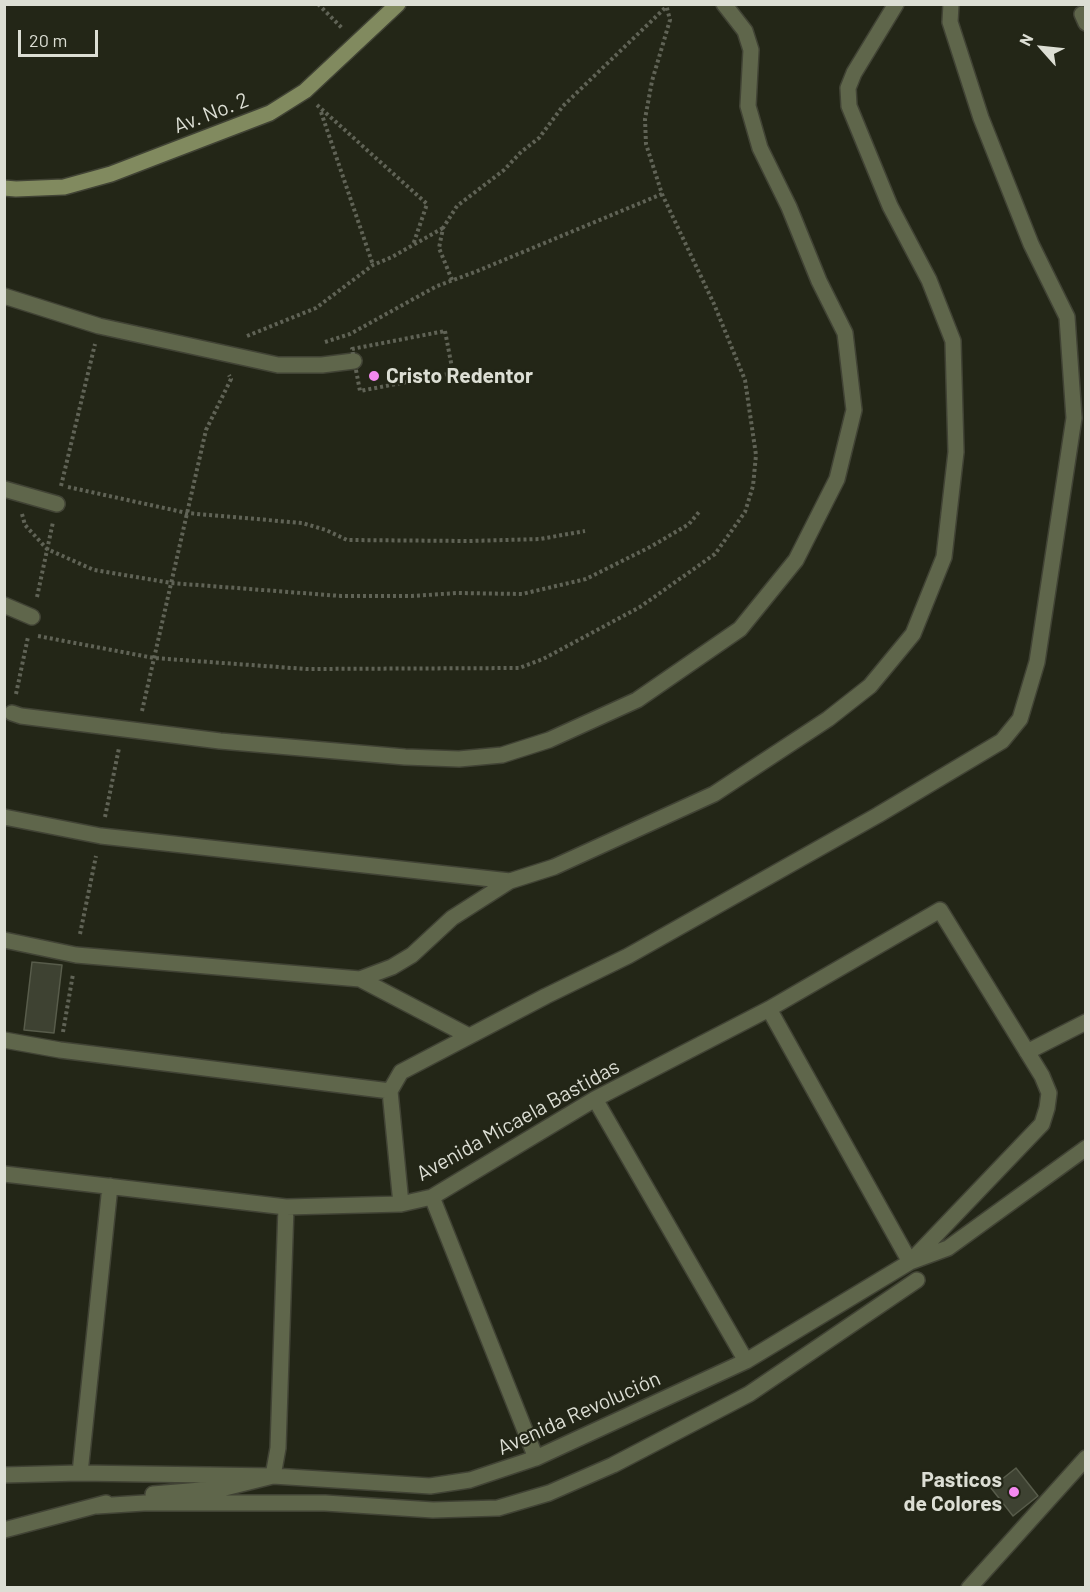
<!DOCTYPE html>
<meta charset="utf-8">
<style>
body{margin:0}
#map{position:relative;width:1090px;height:1592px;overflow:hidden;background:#232617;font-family:Barlow,sans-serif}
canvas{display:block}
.frame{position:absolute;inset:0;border:6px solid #dcded4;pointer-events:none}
.north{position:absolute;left:1012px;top:18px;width:60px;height:60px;-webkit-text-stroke:4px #232617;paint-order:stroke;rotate:297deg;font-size:16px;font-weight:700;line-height:24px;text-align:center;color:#dcded4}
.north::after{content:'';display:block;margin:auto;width:21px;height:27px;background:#dcded4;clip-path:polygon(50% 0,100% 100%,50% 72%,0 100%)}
.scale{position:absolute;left:18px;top:30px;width:80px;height:27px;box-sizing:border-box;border:3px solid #dcded4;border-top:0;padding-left:8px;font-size:18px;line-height:21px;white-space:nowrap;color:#dcded4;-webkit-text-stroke:4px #232617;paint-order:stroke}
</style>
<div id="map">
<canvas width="1090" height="1592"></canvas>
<div class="frame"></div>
<div class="north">N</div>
<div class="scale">20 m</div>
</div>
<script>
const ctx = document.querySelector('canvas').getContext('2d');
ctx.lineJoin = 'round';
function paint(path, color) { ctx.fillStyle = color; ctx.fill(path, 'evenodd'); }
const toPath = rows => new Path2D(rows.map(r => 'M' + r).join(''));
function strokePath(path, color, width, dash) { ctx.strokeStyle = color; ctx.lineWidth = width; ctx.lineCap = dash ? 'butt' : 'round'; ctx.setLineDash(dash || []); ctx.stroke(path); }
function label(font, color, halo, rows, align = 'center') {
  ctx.font = font + ' Barlow,sans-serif'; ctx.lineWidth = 4.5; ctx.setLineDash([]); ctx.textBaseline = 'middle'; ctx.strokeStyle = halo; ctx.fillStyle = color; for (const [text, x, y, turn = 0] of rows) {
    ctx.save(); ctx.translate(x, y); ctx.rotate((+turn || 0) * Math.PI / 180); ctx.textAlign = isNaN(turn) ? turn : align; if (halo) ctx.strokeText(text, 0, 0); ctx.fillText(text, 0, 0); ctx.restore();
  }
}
const building = toPath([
 [32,962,62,965,54,1033,24,1030,32,962],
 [1016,1468,1038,1496,1013,1516,991,1488,1016,1468]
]);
paint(building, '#3e4232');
strokePath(building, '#585c4b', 1.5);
const street = toPath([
 [1082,14,1086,23],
 [4,296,99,326,278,365,322,365,354,361],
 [4,489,57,504],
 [4,605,32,617],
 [12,713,21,716,220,741,405,757,459,759,502,755,549,740,637,700,740,629,796,560,837,479,854,410,845,333,819,281,789,207,760,148,748,106,751,50,745,31,724,4],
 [4,817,101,836,510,881,554,867,714,794,828,719,870,686,913,634,944,557,956,452,953,341,929,280,890,206,849,106,848,88,854,73,896,4],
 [4,940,76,955,360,979,469,1036],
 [360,979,392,967,412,955,452,918,510,881],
 [769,1009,910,1262,948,1248,1086,1148],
 [4,1040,60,1050,390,1091],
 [1027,1052,1086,1022],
 [595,1099,746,1361],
 [4,1174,286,1207,401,1204,432,1197,595,1099,769,1009,940,910,1042,1076,1049,1093,1047,1108,1042,1124,910,1262,746,1361,536,1458,470,1480,430,1486,273,1476,80,1473,4,1475],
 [432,1197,536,1458],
 [401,1204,390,1091,401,1072,546,996,628,956,878,815,1002,741,1020,719,1037,662,1074,418,1067,317,1031,244,981,118,950,22,951,4],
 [80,1473,110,1186],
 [153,1494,225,1488,273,1476,278,1448,286,1207],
 [97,1506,144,1503,325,1503,433,1510,498,1508,549,1493,613,1465,749,1394,917,1280],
 [4,1530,106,1503],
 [969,1588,1086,1458]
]);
const secondary = toPath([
 [4,188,16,189,64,187,111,174,270,113,305,91,398,4]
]);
strokePath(street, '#414335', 18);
strokePath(secondary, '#414335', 18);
strokePath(toPath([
 [318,4,343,29],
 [317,105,427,204,413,245],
 [321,112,373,265],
 [452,280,439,248,443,228,457,206,504,170,521,152,539,138,563,106,666,7],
 [445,331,453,373,360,391,352,349,445,331],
 [247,336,316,308,373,265,392,257,443,228],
 [325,342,350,334,437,286,475,272,662,194],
 [61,486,95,344],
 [68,487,187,513,302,523,326,530,347,540,469,541,540,539,585,531],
 [22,514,25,525,47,549,94,570,171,583,341,596,412,596,457,593,522,594,586,579,652,546,689,524,699,512],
 [37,597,53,522],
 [38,636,154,658,306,669,519,668,543,659,640,607,715,554,745,512,753,486,756,455,745,380,714,304,662,194,646,144,645,119,652,81,670,20,666,4],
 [16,694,28,637],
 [142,711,206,430,231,379,229,375],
 [105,817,119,748],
 [80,934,96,856],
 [63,1032,73,974]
]), '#606356', 4, [3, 3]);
strokePath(street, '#5f664b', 15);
strokePath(secondary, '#818a5f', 15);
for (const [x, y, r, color] of [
 [374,376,6,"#f489f0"],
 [1014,1492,6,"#f489f0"]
]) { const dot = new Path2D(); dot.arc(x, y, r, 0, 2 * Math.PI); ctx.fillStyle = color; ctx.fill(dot); strokePath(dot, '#232617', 2); }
label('21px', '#dcded4', '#232617', [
 ["Av. No. 2",211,113,-21],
 ["Avenida Micaela Bastidas",518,1120,-29],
 ["Avenida Revolución",579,1413,-24]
]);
label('bold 21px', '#dcded4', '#232617', [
 ["Cristo Redentor",386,376],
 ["Pasticos",1002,1480,"right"],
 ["de Colores",1002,1504,"right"]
], 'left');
</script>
